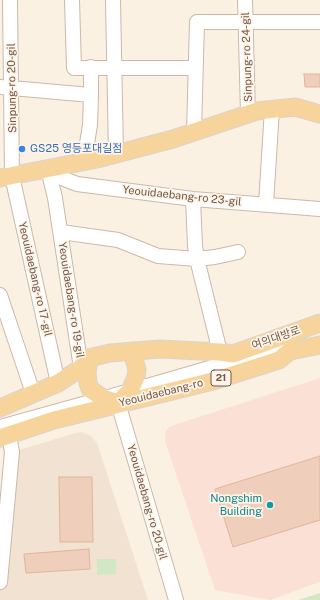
<!DOCTYPE html>
<meta charset="utf-8">
<style>
body{margin:0}
canvas{display:block;background:#fbf1e2}
</style>
<canvas width="320" height="600"></canvas>
<script>
const ctx = document.querySelector('canvas').getContext('2d');
ctx.lineJoin = 'round';
function paint(path, color) { ctx.fillStyle = color; ctx.fill(path, 'evenodd'); }
const toPath = rows => new Path2D(rows.map(r => 'M' + r).join(''));
function strokePath(path, color, width, dash) { ctx.strokeStyle = color; ctx.lineWidth = width; ctx.lineCap = dash ? 'butt' : 'round'; ctx.setLineDash(dash || []); ctx.stroke(path); }
function label(font, color, halo, rows, align = 'center') {
  ctx.font = font + ' "Public Sans","Noto Sans KR",sans-serif'; ctx.lineWidth = 3.5; ctx.setLineDash([]); ctx.textBaseline = 'middle'; ctx.strokeStyle = halo; ctx.fillStyle = color; for (const [text, x, y, turn = 0] of rows) {
    ctx.save(); ctx.translate(x, y); ctx.rotate((+turn || 0) * Math.PI / 180); ctx.textAlign = isNaN(turn) ? turn : align; if (halo) ctx.strokeText(text, 0, 0); ctx.fillText(text, 0, 0); ctx.restore();
  }
}
paint(toPath([
 [82,432,91,436,97,443,148,600,0,600,0,582,12,452,76,433]
]), '#f2e2d1');
paint(toPath([
 [320,378,320,582,270,600,215,590,165,441,166,431,169,427,174,425]
]), '#fbe0d6');
paint(toPath([
 [97,559,116,559,116,574,97,575],
 [320,593,320,600,298,600]
]), '#d2e8c2');
const building = toPath([
 [304,74,320,74,320,87,305,87,304,74],
 [320,456,320,520,233,547,215,489,320,456],
 [59,477,92,477,93,542,60,542,59,477],
 [89,549,90,569,26,573,24,554,89,549]
]);
paint(building, '#efcfbb');
strokePath(building, '#e1b59c', 1);
const minor = toPath([
 [10,0,12,176,58,383],
 [72,0,74,68,195,68],
 [113,0,116,154],
 [245,0,248,114],
 [0,87,91,95],
 [194,132,197,22,320,22],
 [84,162,90,125,91,95,91,67],
 [48,169,59,177,77,184,193,199,320,209],
 [48,169,55,198,81,368],
 [193,199,195,246,197,259,220,352],
 [266,204,272,109],
 [61,232,118,240,158,256,197,259,215,257,238,252],
 [0,295,33,393],
 [118,403,176,600],
 [0,427,130,391,275,349,290,351],
 [0,582,12,452,9,435]
]);
const major = toPath([
 [0,178,97,159,173,139,257,111,295,107,320,114],
 [89,358,87,373,88,383,90,389,103,398,118,403],
 [118,403,130,391,136,377,137,370,132,351],
 [0,408,58,383,81,368,89,358,110,353,160,349,220,352,233,354,320,323],
 [0,438,54,420,213,381,279,360,290,351,320,345]
]);
strokePath(minor, '#ccb8a9', 16);
strokePath(major, '#dad3d0', 19);
strokePath(minor, '#fff', 14);
strokePath(major, '#f8d49d', 17);
for (const [x, y, r, color] of [
 [22,149,4,"#3f7fe0"],
 [270,505,4,"#0f9aa8"]
]) { const dot = new Path2D(); dot.arc(x, y, r, 0, 2 * Math.PI); ctx.fillStyle = color; ctx.fill(dot); strokePath(dot, '#fef5e8', 1.5); }
for (const [x, y, w] of [
 [221,378,20]
]) { const box = new Path2D(); box.roundRect(x - w / 2, y - 8, w, 16, 3); ctx.fillStyle = '#fef5e8'; ctx.fill(box); strokePath(box, '#72574a', 1); }
label('bold 10px', '#72574a', null, [
 ["21",221,378]
]);
label('11px', '#72574a', '#fef5e8', [
 ["Sinpung-ro 24-gil",247,57,-92],
 ["Sinpung-ro 20-gil",12,88,-91],
 ["Yeouidaebang-ro 23-gil",182,196,6],
 ["Yeouidaebang-ro 17-gil",35,279,77],
 ["Yeouidaebang-ro 19-gil",71,300,81],
 ["여의대방로",276,338,-19],
 ["Yeouidaebang-ro",161,393,-14],
 ["Yeouidaebang-ro 20-gil",147,502,74]
]);
label('11px', '#366cbe', '#fef5e8', [
 ["GS25 영등포대길점",30,149]
], 'left');
label('11px', '#0d838f', '#fef5e8', [
 ["Nongshim",262,499],
 ["Building",262,512]
], 'right');
</script>
